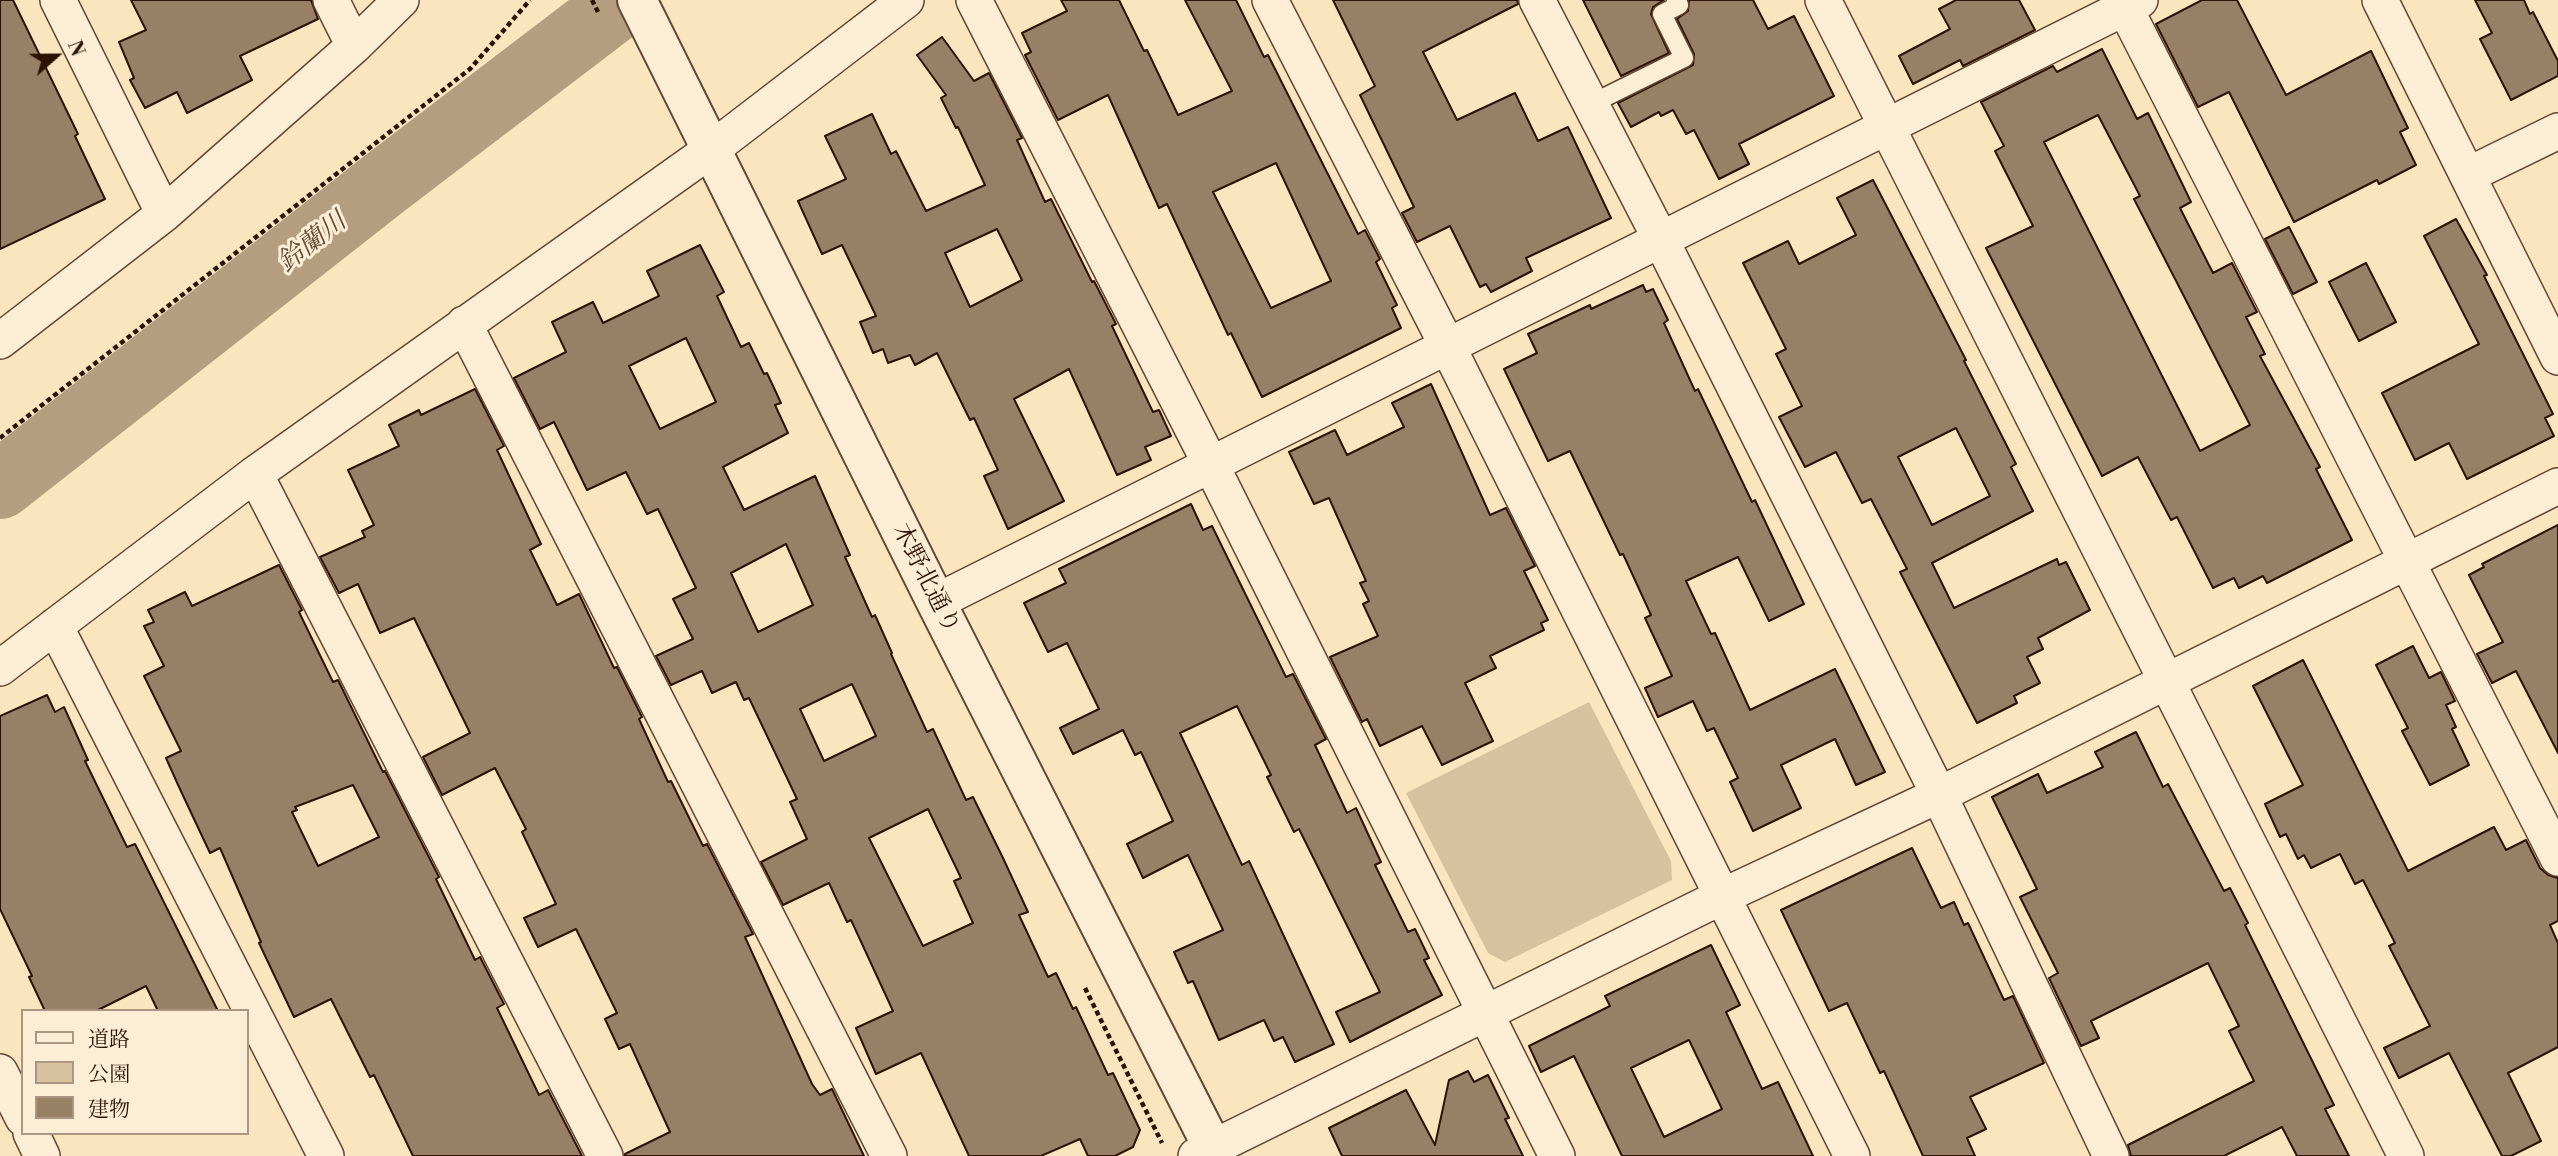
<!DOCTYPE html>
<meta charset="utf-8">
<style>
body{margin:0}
#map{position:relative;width:2558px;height:1156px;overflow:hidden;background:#fae5bf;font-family:"Libre Bodoni","Noto Serif JP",serif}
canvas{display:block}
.legend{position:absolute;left:21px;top:1009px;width:228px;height:126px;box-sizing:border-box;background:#fceed5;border:2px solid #aa9682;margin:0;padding:9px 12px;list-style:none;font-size:21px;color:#2e1205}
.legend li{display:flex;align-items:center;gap:14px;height:35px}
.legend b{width:35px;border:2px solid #aa9682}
.north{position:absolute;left:21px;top:21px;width:70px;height:70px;-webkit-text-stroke:5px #fceed5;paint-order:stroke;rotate:69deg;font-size:19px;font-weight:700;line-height:28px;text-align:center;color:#2e1205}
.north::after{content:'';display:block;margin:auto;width:24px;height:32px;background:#2e1205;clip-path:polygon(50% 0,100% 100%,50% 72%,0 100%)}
</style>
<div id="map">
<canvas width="2558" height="1156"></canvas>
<ul class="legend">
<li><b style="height:9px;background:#fceed5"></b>道路</li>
<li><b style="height:19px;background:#d7c19f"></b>公園</li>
<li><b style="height:19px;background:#988066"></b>建物</li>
</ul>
<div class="north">N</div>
</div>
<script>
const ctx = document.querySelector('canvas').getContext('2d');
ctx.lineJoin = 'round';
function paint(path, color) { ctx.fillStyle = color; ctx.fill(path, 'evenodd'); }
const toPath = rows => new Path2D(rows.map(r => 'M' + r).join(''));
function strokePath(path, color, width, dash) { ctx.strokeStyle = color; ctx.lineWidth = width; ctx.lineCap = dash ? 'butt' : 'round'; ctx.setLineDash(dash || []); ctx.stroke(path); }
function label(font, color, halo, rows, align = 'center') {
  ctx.font = font + ' "Libre Bodoni","Noto Serif JP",serif'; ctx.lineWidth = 6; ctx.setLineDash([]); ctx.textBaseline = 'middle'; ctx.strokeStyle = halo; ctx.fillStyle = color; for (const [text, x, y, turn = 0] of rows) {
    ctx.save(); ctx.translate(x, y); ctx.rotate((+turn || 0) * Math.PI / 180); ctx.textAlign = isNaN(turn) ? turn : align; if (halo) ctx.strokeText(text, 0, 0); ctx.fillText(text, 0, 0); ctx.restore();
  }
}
paint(toPath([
 [1589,702,1671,861,1672,880,1505,962,1488,953,1406,793]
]), '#d7c19f');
strokePath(toPath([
 [0,485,385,183,625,0]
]), '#b59d80', 68);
const building = toPath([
 [0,0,13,0,78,134,75,136,105,199,0,249,0,0],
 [131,0,311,0,318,19,240,56,252,80,187,113,177,92,145,108,130,80,134,78,119,42,146,30,131,0],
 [1061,0,1119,0,1144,51,1147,50,1178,115,1232,91,1185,0,1236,0,1264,57,1268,55,1358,234,1365,230,1380,259,1376,262,1397,305,1392,308,1401,328,1262,397,1231,333,1228,335,1167,204,1159,208,1108,95,1058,120,1025,55,1031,52,1022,33,1067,11,1061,0],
 [1276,163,1331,281,1271,308,1213,192,1276,163],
 [1333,0,1517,0,1518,4,1423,52,1457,120,1515,93,1538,141,1568,127,1611,218,1526,258,1532,271,1491,292,1486,284,1480,287,1450,226,1417,242,1402,213,1414,207,1360,95,1375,86,1333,0],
 [1583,0,1664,0,1653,7,1651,14,1669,53,1621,76,1583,0],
 [1689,0,1753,0,1768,29,1794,16,1834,96,1739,144,1749,164,1719,179,1694,130,1686,134,1673,110,1661,116,1659,112,1631,127,1618,103,1693,65,1694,54,1677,19,1688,11,1689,0],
 [1956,0,2019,0,2035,30,1963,66,1960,60,1913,84,1899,56,1950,29,1939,9,1956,0],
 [2202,0,2237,0,2286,95,2371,51,2408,128,2400,132,2416,165,2379,184,2377,180,2294,222,2229,92,2198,107,2156,24,2202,0],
 [2475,0,2524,0,2530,14,2533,12,2558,61,2558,76,2511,100,2480,39,2492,33,2475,0],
 [942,37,974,81,989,73,1022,138,1017,140,1045,202,1051,199,1092,282,1094,281,1116,324,1112,326,1153,412,1159,410,1171,436,1145,447,1151,460,1117,475,1069,369,1014,399,1064,501,1008,529,984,476,998,470,974,418,970,420,937,353,915,365,910,355,888,363,883,349,873,353,860,322,876,316,842,245,822,254,798,201,846,179,825,136,872,114,891,154,896,151,926,211,985,185,958,127,956,128,941,98,946,95,917,55,942,37],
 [997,229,1022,280,970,307,945,253,997,229],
 [2102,49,2137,119,2148,113,2191,202,2180,208,2213,273,2232,263,2257,312,2246,317,2265,354,2260,356,2320,467,2316,469,2352,540,2267,583,2263,576,2239,588,2234,578,2213,588,2177,517,2171,520,2138,457,2102,476,1986,248,2033,226,1995,151,2004,146,1981,102,2053,66,2057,72,2102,49],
 [2098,115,2140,196,2134,199,2250,425,2200,451,2044,142,2098,115],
 [1873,180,1966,360,1964,361,2016,464,2011,467,2033,511,1932,563,1954,608,2057,559,2059,565,2066,562,2090,610,2038,638,2043,649,2027,657,2040,683,2014,696,2017,703,1977,723,1900,572,1907,569,1871,499,1862,503,1836,452,1805,467,1779,417,1802,406,1776,354,1786,349,1743,263,1788,241,1799,264,1856,235,1837,198,1873,180],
 [1956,428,1990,496,1932,525,1898,457,1956,428],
 [2456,219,2487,275,2484,276,2553,414,2545,418,2554,436,2467,479,2449,443,2415,460,2382,393,2479,344,2424,236,2456,219],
 [2289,227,2317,282,2293,294,2265,239,2289,227],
 [700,245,724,292,717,296,741,347,749,343,764,374,767,373,781,403,775,405,788,433,723,467,744,510,815,476,850,555,845,557,872,617,875,615,892,653,891,654,927,732,933,729,966,800,973,797,1003,858,1028,912,1019,915,1048,977,1056,973,1073,1009,1076,1007,1108,1075,1113,1073,1140,1130,1133,1147,1115,1156,1088,1156,1080,1139,1041,1156,969,1156,921,1053,876,1074,856,1028,893,1011,851,920,847,922,829,883,783,905,761,862,807,839,790,802,797,799,749,698,744,700,736,682,712,693,702,671,671,685,656,656,693,639,673,599,696,588,658,509,647,514,626,472,587,490,554,422,540,429,514,378,566,352,552,322,593,302,603,323,659,296,647,271,700,245],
 [686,338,716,402,660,429,629,366,686,338],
 [786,544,813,605,758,632,731,573,786,544],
 [852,684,876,736,824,761,800,709,852,684],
 [928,809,961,878,954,881,973,923,923,946,869,838,928,809],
 [2366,263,2396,322,2359,341,2329,282,2366,263],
 [1643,285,1646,292,1653,289,1668,320,1664,323,1695,391,1698,389,1752,502,1755,500,1804,604,1769,621,1738,557,1686,581,1711,634,1715,633,1750,710,1835,669,1885,772,1856,785,1835,739,1781,765,1801,808,1753,831,1730,782,1738,778,1714,728,1707,731,1693,701,1658,717,1645,688,1672,676,1645,618,1651,615,1623,554,1620,555,1570,451,1548,461,1504,369,1537,353,1528,334,1590,305,1591,309,1643,285],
 [1431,384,1490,515,1506,508,1535,566,1524,571,1548,620,1541,623,1544,630,1490,656,1496,668,1465,683,1493,741,1442,765,1422,726,1380,746,1367,719,1362,722,1330,657,1378,636,1363,604,1369,601,1360,583,1366,581,1329,498,1314,504,1289,452,1335,430,1347,455,1404,427,1392,403,1431,384],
 [475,389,504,446,497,450,541,544,530,550,557,605,579,594,614,668,617,667,642,717,639,719,668,782,671,781,703,846,707,844,753,934,745,937,812,1084,820,1095,832,1089,864,1156,625,1156,625,1154,670,1132,630,1044,619,1049,605,1019,617,1013,576,929,538,947,524,918,556,904,522,832,526,829,495,768,442,795,423,757,470,733,414,618,380,633,358,584,339,593,320,557,365,537,362,531,374,525,348,470,399,446,389,425,419,410,421,415,475,389],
 [1191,504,1203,530,1212,526,1286,677,1293,674,1326,739,1315,745,1347,813,1356,808,1381,862,1375,865,1408,932,1415,929,1429,958,1424,960,1442,995,1350,1042,1336,1012,1380,992,1299,829,1294,832,1267,777,1271,775,1237,706,1180,733,1242,865,1249,861,1334,1044,1295,1062,1283,1037,1274,1041,1264,1020,1219,1040,1193,981,1188,983,1174,952,1223,930,1188,855,1143,878,1127,844,1173,821,1141,752,1135,755,1123,730,1073,754,1060,728,1099,709,1067,643,1048,652,1024,603,1066,583,1059,569,1191,504],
 [2558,525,2558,753,2516,671,2492,683,2477,654,2503,642,2469,575,2484,567,2482,564,2558,525],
 [279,565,302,610,299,612,333,682,338,680,383,772,385,771,439,877,436,879,475,960,480,957,504,1004,497,1008,539,1095,548,1090,582,1156,413,1156,374,1075,370,1077,331,999,294,1017,259,943,261,942,220,848,210,853,179,787,166,758,181,751,144,676,164,666,144,626,154,622,148,610,185,592,192,606,279,565],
 [353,785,379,837,318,866,292,812,297,810,295,807,353,785],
 [2413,646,2429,678,2441,672,2455,701,2446,705,2456,727,2452,729,2469,765,2430,785,2402,731,2408,728,2376,665,2413,646],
 [2303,660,2408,871,2494,827,2506,850,2526,840,2540,868,2548,875,2558,878,2558,921,2550,925,2558,943,2558,1047,2508,1073,2541,1141,2511,1156,2502,1156,2449,1053,2399,1078,2384,1048,2430,1026,2389,946,2395,943,2363,880,2355,884,2340,854,2311,868,2304,855,2298,859,2286,834,2280,837,2265,804,2303,785,2253,686,2303,660],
 [47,695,55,712,64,707,88,760,85,761,127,847,135,844,218,1011,158,1011,146,986,96,1011,45,1011,29,977,32,976,0,909,0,716,47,695],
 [2136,732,2163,787,2168,784,2224,891,2230,888,2248,923,2245,925,2334,1105,2325,1109,2349,1156,2297,1156,2282,1127,2224,1156,2131,1156,2128,1145,2254,1081,2229,1031,2239,1026,2208,963,2091,1021,2099,1038,2081,1046,2049,978,2058,973,2020,897,2037,889,1992,797,2038,774,2047,793,2103,767,2095,752,2136,732],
 [1912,848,1941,908,1954,902,1964,925,1968,923,2004,1000,2013,996,2044,1063,1970,1097,1986,1129,1967,1138,1975,1156,1923,1156,1884,1071,1880,1073,1847,1003,1829,1011,1781,910,1912,848],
 [1711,945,1740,1005,1726,1012,1762,1089,1778,1082,1813,1156,1622,1156,1574,1056,1541,1072,1529,1046,1610,1006,1605,996,1711,945],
 [1689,1040,1722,1109,1664,1137,1631,1068,1689,1040],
 [1468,1071,1474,1082,1488,1075,1509,1118,1505,1119,1523,1156,1342,1156,1329,1128,1406,1090,1435,1145,1449,1080,1468,1071]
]);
paint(building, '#988066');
strokePath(building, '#2e1205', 2);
const service = toPath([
 [1591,104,1684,58,1662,14,1679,5,1676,0]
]);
const minor = toPath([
 [58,0,164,214],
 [331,0,354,46],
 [974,0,1211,465,1557,1156],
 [1270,0,1448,347,1852,1156],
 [1537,0,1661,240,1939,795,2111,1156],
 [1823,0,2406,1156],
 [2121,0,2558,858],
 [2380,0,2558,357],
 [2468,175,2558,131],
 [464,324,889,1156],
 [0,341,164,214,354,46,401,0],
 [255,474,605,1156],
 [936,602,2140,0],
 [55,626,326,1156],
 [0,668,255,474,712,149,906,0],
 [0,1072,23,1118],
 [31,1133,42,1156],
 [1196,1156,1721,897,1939,795,2558,486]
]);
const tertiary = toPath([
 [637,0,936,602,1217,1156]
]);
strokePath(service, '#614734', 21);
strokePath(minor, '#614734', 38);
strokePath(tertiary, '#614734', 42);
strokePath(toPath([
 [592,0,598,12],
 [0,438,470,69,530,0],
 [1085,988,1162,1143]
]), '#2e1205', 4.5, [5, 3.5]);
strokePath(service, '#fceed5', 18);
strokePath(minor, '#fceed5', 35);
strokePath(tertiary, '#fceed5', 38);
label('24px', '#2e1205', '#fceed5', [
 ["木野北通り",925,579,63]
]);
label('italic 26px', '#644a36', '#fceed5', [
 ["鈴蘭川",313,243,-38]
]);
</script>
